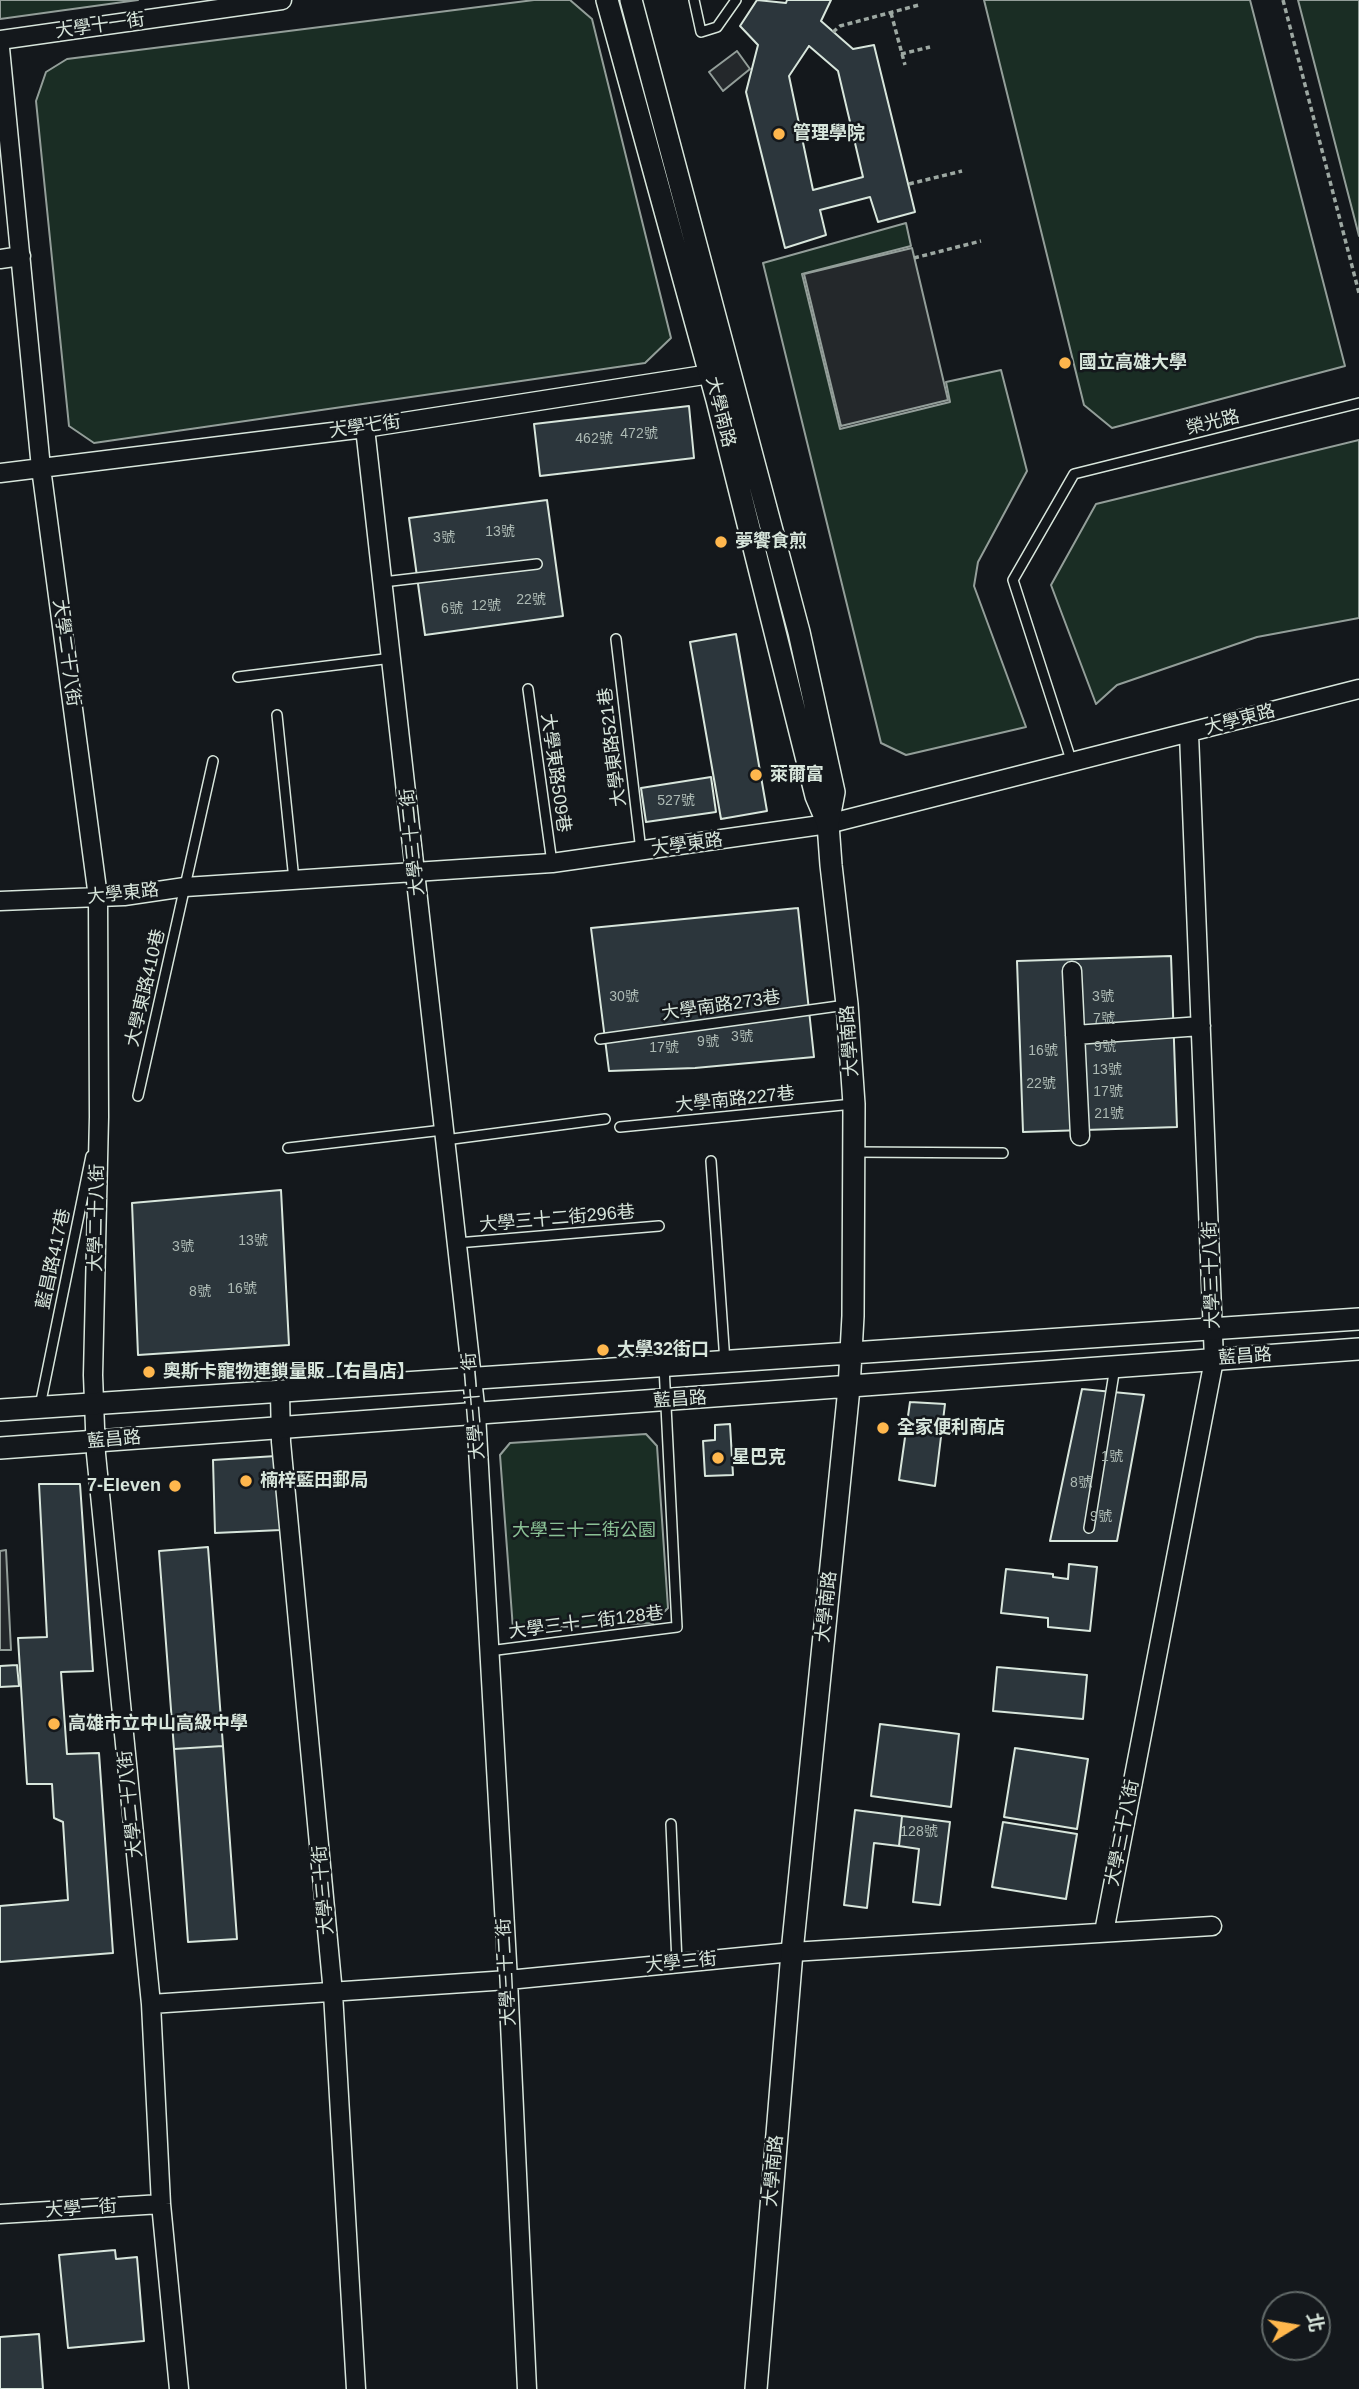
<!DOCTYPE html>
<meta charset="utf-8">
<style>
body{margin:0}
#map{position:relative;width:1359px;height:2389px;overflow:hidden;background:#14181c;font-family:Helvetica,"Noto Sans TC",sans-serif}
canvas{display:block}
.north{position:absolute;left:1261px;top:2291px;width:70px;height:70px;box-sizing:border-box;background:#14181c;border:2px solid #626a69;border-radius:50%;rotate:79deg;font-size:19px;font-weight:700;line-height:28px;text-align:center;color:#d8e6dc}
.north::after{content:'';display:block;margin:auto;width:24px;height:32px;background:#ffb74d;clip-path:polygon(50% 0,100% 100%,50% 72%,0 100%)}
</style>
<div id="map">
<canvas width="1359" height="2389"></canvas>
<div class="north">北</div>
</div>
<script>
const ctx = document.querySelector('canvas').getContext('2d');
ctx.lineJoin = 'round';
function paint(path, color) { ctx.fillStyle = color; ctx.fill(path, 'evenodd'); }
const toPath = rows => new Path2D(rows.map(r => 'M' + r).join(''));
function strokePath(path, color, width, dash) { ctx.strokeStyle = color; ctx.lineWidth = width; ctx.lineCap = dash ? 'butt' : 'round'; ctx.setLineDash(dash || []); ctx.stroke(path); }
function label(font, color, halo, rows, align = 'center') {
  ctx.font = font + ' Helvetica,"Noto Sans TC",sans-serif'; ctx.lineWidth = 5; ctx.setLineDash([]); ctx.textBaseline = 'middle'; ctx.strokeStyle = halo; ctx.fillStyle = color; for (const [text, x, y, turn = 0] of rows) {
    ctx.save(); ctx.translate(x, y); ctx.rotate((+turn || 0) * Math.PI / 180); ctx.textAlign = isNaN(turn) ? turn : align; if (halo) ctx.strokeText(text, 0, 0); ctx.fillText(text, 0, 0); ctx.restore();
  }
}
const green = toPath([
 [0,0,138,0,0,19,0,0],
 [534,0,570,0,592,19,671,338,645,363,94,443,69,426,36,101,46,72,67,59,534,0],
 [984,0,1250,0,1345,366,1112,428,1084,405,984,0],
 [1298,0,1359,0,1359,236,1298,0],
 [906,223,911,246,802,274,840,429,950,402,946,382,1001,370,1027,471,978,562,974,586,1026,727,906,755,881,743,763,263,906,223],
 [1359,440,1359,618,1257,637,1117,685,1096,704,1051,585,1096,504,1359,440],
 [646,1434,657,1446,668,1608,653,1623,513,1629,500,1455,510,1443,646,1434]
]);
paint(green, '#1a2d24');
strokePath(green, '#939e99', 2);
const parking = toPath([
 [737,51,750,69,723,91,709,72,737,51],
 [912,248,948,400,841,426,804,274,912,248],
 [6,1550,11,1650,0,1650,0,1551,6,1550]
]);
paint(parking, '#24282b');
strokePath(parking, '#939e99', 2);
const building = toPath([
 [757,0,786,3,787,0,831,0,821,21,853,49,874,45,915,212,878,222,870,197,820,210,826,235,785,248,746,92,758,45,740,26,757,0],
 [809,46,838,71,863,177,813,190,789,76,809,46],
 [689,406,694,458,540,476,534,424,689,406],
 [547,500,563,616,425,635,409,518,547,500],
 [736,634,767,811,721,819,690,642,736,634],
 [711,777,716,812,646,822,641,788,711,777],
 [798,908,814,1057,695,1068,609,1071,591,928,798,908],
 [1171,956,1177,1127,1023,1132,1017,961,1171,956],
 [281,1190,289,1345,138,1355,132,1203,281,1190],
 [1082,1389,1144,1395,1117,1541,1050,1541,1082,1389],
 [910,1402,945,1404,935,1486,899,1480,910,1402],
 [730,1424,733,1475,705,1476,703,1441,715,1440,715,1425,730,1424],
 [276,1456,281,1530,215,1533,213,1460,276,1456],
 [39,1484,80,1484,93,1671,61,1672,67,1754,99,1753,113,1953,0,1962,0,1906,68,1900,63,1822,54,1818,52,1784,27,1784,18,1638,47,1637,39,1484],
 [208,1547,223,1746,174,1749,159,1551,208,1547],
 [1069,1564,1097,1567,1090,1631,1048,1627,1048,1618,1001,1613,1006,1569,1053,1574,1053,1577,1068,1579,1069,1564],
 [17,1665,19,1686,0,1687,0,1666,17,1665],
 [997,1667,1087,1675,1083,1719,993,1711,997,1667],
 [880,1724,959,1734,951,1807,871,1796,880,1724],
 [223,1746,237,1939,188,1942,174,1749,223,1746],
 [1015,1748,1088,1759,1077,1829,1004,1817,1015,1748],
 [855,1810,902,1816,899,1846,874,1843,867,1908,844,1905,855,1810],
 [902,1816,950,1822,940,1905,913,1902,919,1849,899,1846,902,1816],
 [1003,1822,1077,1834,1066,1899,992,1887,1003,1822],
 [115,2250,116,2259,137,2257,144,2341,68,2348,59,2255,115,2250],
 [39,2334,43,2389,0,2389,0,2337,39,2334]
]);
paint(building, '#2c363c');
strokePath(building, '#d8e6dc', 2);
const service = toPath([
 [694,0,701,32,717,27,736,0],
 [383,582,537,564],
 [616,639,641,851],
 [238,677,392,658],
 [528,689,552,863],
 [277,715,294,880],
 [1072,763,1013,580,1074,474,1359,403],
 [600,1039,846,1005],
 [138,1096,213,761],
 [620,1127,853,1104],
 [445,1140,605,1119],
 [288,1148,443,1130],
 [855,1152,1003,1153],
 [711,1161,725,1362],
 [457,1243,659,1226],
 [40,1406,91,1156],
 [1089,1528,1115,1367],
 [489,1651,677,1627,664,1366],
 [671,1824,677,1963]
]);
const minor = toPath([
 [0,40,282,0],
 [0,48,41,468,98,897,99,1117,93,1375,96,1454,151,2004,161,2204,179,2389],
 [0,259,21,256],
 [365,428,476,1414,508,1980,527,2389],
 [0,473,365,428,723,372],
 [0,901,124,896,185,887,552,863,828,824,1359,689],
 [1072,971,1080,1136],
 [1075,1035,1201,1026],
 [280,1392,281,1442,333,1993,356,2389],
 [1104,1932,1214,1360,1189,734],
 [151,2004,508,1980,792,1952,1212,1926],
 [0,2214,161,2204]
]);
const tertiary = toPath([
 [607,0,717,400,816,796,828,824],
 [631,0,799,632,834,792,828,824,831,865,847,1004,854,1104,853,1316,849,1388,792,1952,756,2389],
 [0,1410,1359,1319],
 [0,1448,1359,1349]
]);
strokePath(service, '#d8e6dc', 12);
strokePath(minor, '#d8e6dc', 21);
strokePath(tertiary, '#d8e6dc', 24);
strokePath(toPath([
 [1283,0,1359,293],
 [891,13,905,65],
 [833,32,840,26,919,5],
 [901,54,930,47],
 [909,184,962,171],
 [914,258,981,241]
]), '#9da8a2', 3.5, [5, 3.5]);
strokePath(service, '#14181c', 9);
strokePath(minor, '#14181c', 18);
strokePath(tertiary, '#14181c', 21);
for (const [x, y, r, color] of [
 [779,134,7,"#ffb74d"],
 [1065,363,7,"#ffb74d"],
 [721,542,7,"#ffb74d"],
 [756,775,7,"#ffb74d"],
 [603,1350,7,"#ffb74d"],
 [149,1372,7,"#ffb74d"],
 [883,1428,7,"#ffb74d"],
 [718,1458,7,"#ffb74d"],
 [246,1481,7,"#ffb74d"],
 [175,1486,7,"#ffb74d"],
 [54,1724,7,"#ffb74d"]
]) { const dot = new Path2D(); dot.arc(x, y, r, 0, 2 * Math.PI); ctx.fillStyle = color; ctx.fill(dot); strokePath(dot, '#14181c', 2.5); }
label('14px', '#adbab4', null, [
 ["472號",639,434],
 ["462號",594,439],
 ["13號",500,532],
 ["3號",444,538],
 ["22號",531,600],
 ["12號",486,606],
 ["6號",452,609],
 ["527號",676,801],
 ["30號",624,997],
 ["3號",1103,997],
 ["7號",1104,1019],
 ["3號",742,1037],
 ["9號",708,1042],
 ["9號",1105,1047],
 ["17號",664,1048],
 ["16號",1043,1051],
 ["13號",1107,1070],
 ["22號",1041,1084],
 ["17號",1108,1092],
 ["21號",1109,1114],
 ["13號",253,1241],
 ["3號",183,1247],
 ["16號",242,1289],
 ["8號",200,1292],
 ["1號",1112,1457],
 ["8號",1081,1483],
 ["9號",1101,1517],
 ["128號",919,1832]
]);
label('18px', '#d8e6dc', '#14181c', [
 ["大學十一街",100,26,-8],
 ["大學南路",720,412,76],
 ["榮光路",1213,423,-14],
 ["大學七街",365,427,-8],
 ["大學二十八街",66,653,82],
 ["大學東路",1240,720,-15],
 ["大學東路521巷",613,747,-97],
 ["大學東路509巷",555,773,82],
 ["大學三十二街",413,842,-96],
 ["大學東路",687,845,-8],
 ["大學東路",123,894,-6],
 ["大學東路410巷",146,988,-77],
 ["大學南路273巷",721,1006,-8],
 ["大學南路",850,1041,-94],
 ["大學南路227巷",735,1100,-6],
 ["大學二十八街",97,1218,-89],
 ["大學三十二街296巷",557,1219,-5],
 ["藍昌路417巷",54,1259,-78],
 ["大學三十八街",1212,1275,-92],
 ["藍昌路",1245,1357,-4],
 ["藍昌路",680,1400,-4],
 ["大學三十二街",474,1406,-95],
 ["藍昌路",114,1440,-5],
 ["大學南路",827,1607,-84],
 ["大學三十二街128巷",586,1623,-7],
 ["大學二十八街",131,1804,-96],
 ["大學三十八街",1123,1833,-79],
 ["大學三十街",324,1890,-95],
 ["大學三街",681,1963,-6],
 ["大學三十二街",507,1972,-93],
 ["大學南路",774,2171,-85],
 ["大學一街",81,2209,-4]
]);
label('bold 18px', '#d8e6dc', '#14181c', [
 ["管理學院",793,134],
 ["國立高雄大學",1079,363],
 ["夢饗食煎",735,542],
 ["萊爾富",770,775],
 ["大學32街口",617,1350],
 ["奧斯卡寵物連鎖量販【右昌店】",163,1372],
 ["全家便利商店",897,1428],
 ["星巴克",732,1458],
 ["楠梓藍田郵局",260,1481],
 ["7-Eleven",161,1486,"right"],
 ["高雄市立中山高級中學",68,1724]
], 'left');
label('18px', '#8ac095', '#14181c', [
 ["大學三十二街公園",584,1531]
]);
</script>
